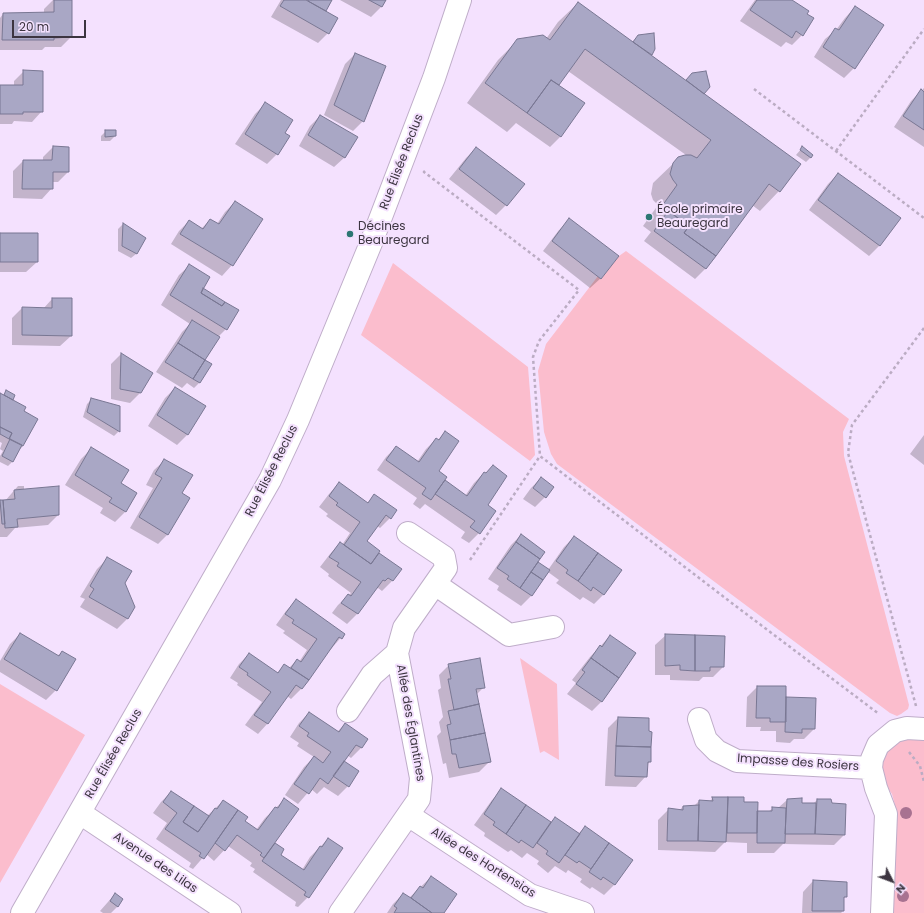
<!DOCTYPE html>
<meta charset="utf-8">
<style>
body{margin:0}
#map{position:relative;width:924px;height:913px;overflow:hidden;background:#f4e1fe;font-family:Poppins,sans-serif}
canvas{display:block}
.north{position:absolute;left:872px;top:861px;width:40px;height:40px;-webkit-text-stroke:3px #f4e1fe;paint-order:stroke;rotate:132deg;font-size:11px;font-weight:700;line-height:16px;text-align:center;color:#3c3540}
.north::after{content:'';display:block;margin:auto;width:14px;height:18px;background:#3c3540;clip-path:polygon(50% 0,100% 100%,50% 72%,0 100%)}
.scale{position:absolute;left:12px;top:20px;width:74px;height:18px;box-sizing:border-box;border:2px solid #3c3540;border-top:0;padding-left:5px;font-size:12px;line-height:14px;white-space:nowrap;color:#3c3540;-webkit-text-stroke:3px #f4e1fe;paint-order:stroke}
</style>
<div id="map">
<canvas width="924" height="913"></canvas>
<div class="north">N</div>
<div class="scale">20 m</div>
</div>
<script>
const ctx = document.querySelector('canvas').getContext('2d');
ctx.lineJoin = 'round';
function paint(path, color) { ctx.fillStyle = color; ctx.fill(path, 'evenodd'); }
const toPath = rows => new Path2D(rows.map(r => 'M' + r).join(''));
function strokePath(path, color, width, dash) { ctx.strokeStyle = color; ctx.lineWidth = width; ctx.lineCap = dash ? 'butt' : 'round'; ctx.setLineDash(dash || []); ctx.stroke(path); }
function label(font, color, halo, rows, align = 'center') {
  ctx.font = font + ' Poppins,sans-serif'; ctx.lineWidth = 4; ctx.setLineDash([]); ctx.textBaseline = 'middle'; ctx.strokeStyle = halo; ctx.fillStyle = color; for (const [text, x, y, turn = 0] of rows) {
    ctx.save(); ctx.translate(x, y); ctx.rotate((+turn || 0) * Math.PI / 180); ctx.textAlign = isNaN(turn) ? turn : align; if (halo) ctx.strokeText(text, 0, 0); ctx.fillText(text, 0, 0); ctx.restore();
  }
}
paint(toPath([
 [626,251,849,419,843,432,844,456,909,705,908,709,901,714,897,716,890,713,557,464,551,454,544,432,538,371,546,344,598,276,601,279,619,256],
 [393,263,528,367,535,455,530,461,361,335],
 [520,658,557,684,559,760,544,751,540,753],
 [0,684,85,735,0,883],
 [924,735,924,913,892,913,895,805,892,794,883,781,879,765,891,741]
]), '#fbbdcd');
paint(toPath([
 [53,0,71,0,71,37,61,47,45,47,42,50,0,50,0,18,3,14,44,13,44,9],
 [281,0,330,0,324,11,328,33,318,43,271,17],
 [340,0,385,0,381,7,371,17],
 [755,0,791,0,806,14,802,35,792,45,786,42,781,47,740,21],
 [578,3,632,42,638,36,654,49,650,55,685,81,687,79,703,94,779,191,760,211,752,205,706,268,695,279,644,241,651,232,643,226,658,205,653,200,651,194,653,183,679,158,686,155,568,71,558,85,583,103,560,137,550,147,516,123,507,132,467,103,498,60,518,40,546,39,558,22],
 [855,7,882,25,854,68,844,78,814,57,825,39,836,30,845,18],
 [355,54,363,121,353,131,324,115,345,64],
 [24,71,42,111,32,122,14,121,12,124,0,124,0,86,14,86,14,81],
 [924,88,924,147,894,127,911,101],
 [265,104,283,133,277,154,267,164,235,144,255,114],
 [320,116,345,157,334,167,299,146,310,126],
 [106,131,115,136,110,141,101,141,101,136],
 [53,147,68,172,58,182,52,182,52,188,42,199,13,198,13,171,23,161,43,161,43,157],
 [476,148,506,205,496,215,449,179,466,158],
 [802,148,811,157,806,162,796,155],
 [838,174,880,245,869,256,809,210,828,184],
 [235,202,262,219,232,265,222,276,171,244,179,231,189,221,201,229,210,220,217,224,225,212],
 [570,220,601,278,590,288,543,251,559,230],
 [123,224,145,238,136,254,131,258,118,251,118,229],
 [0,234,37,262,26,272,0,272],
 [190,265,226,329,218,337,202,364,211,365,199,383,194,388,187,383,182,388,156,372,182,332,190,324,161,305,179,275],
 [52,299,71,336,60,346,12,345,12,318,22,308,43,309],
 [121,354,152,374,140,393,130,403,111,399,111,364],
 [175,388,205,406,187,435,177,445,148,426,165,398],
 [7,391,12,399,11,400,22,412,23,446,19,450,13,461,8,466,0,462,0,456,3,451,0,449,2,443,0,442,0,394,2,396],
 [92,399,119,431,114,436,83,417,87,404],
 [445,432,437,471,443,481,465,496,474,483,484,473,485,474,486,505,479,533,469,543,461,538,465,532,425,504,420,509,413,504,417,498,377,470,386,457,396,447,417,462,426,449,436,439,438,440],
 [924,435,924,465,910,454],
 [91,449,119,484,135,493,125,512,115,522,100,513,103,508,65,485,81,459],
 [165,460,181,494,168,534,158,544,130,528,153,488,146,485,154,470],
 [541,478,545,497,535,507,523,499,531,488],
 [339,483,367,503,375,495,390,518,380,528,377,526,366,542,377,553,400,569,392,581,382,591,378,588,374,590,357,614,347,624,332,613,338,605,351,593,328,576,329,574,320,567,330,554,340,543,342,545,350,533,326,516,328,514,319,507,329,494],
 [18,486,24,486,24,490,58,515,48,525,15,528,7,537,0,537,0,502,5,501],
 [521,535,537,562,548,570,564,547,574,537,604,594,594,604,583,597,580,600,556,583,559,580,548,572,531,596,521,606,497,590,499,586,488,579,511,545],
 [107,559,124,583,134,607,127,619,117,629,80,607,85,599,80,597,97,569],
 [296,601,344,634,331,649,330,648,301,689,291,699,287,696,268,723,258,734,245,725,262,702,237,685,238,683,230,678,239,664,249,654,277,673,285,665,289,668,297,660,299,662,307,650,283,633,285,631,276,625,286,611],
 [20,634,57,656,62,652,56,690,46,700,0,672,0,661,10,644],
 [666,635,723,667,713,677,703,677,699,681,670,680,670,675,655,675,655,645],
 [610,636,602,701,592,711,567,694,576,683,572,680,590,657],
 [449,665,484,687,476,695,489,762,479,772,449,778,446,763,443,764,437,736,441,732,439,722,443,717,438,690,441,688,439,675],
 [757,687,785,698,814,729,804,739,794,739,790,743,776,742,776,731,760,731,761,727,746,727,747,697],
 [309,713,337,732,345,724,367,739,361,748,351,758,347,755,343,761,348,786,338,796,324,787,317,794,311,789,298,804,285,795,304,767,314,757,297,746,299,743,290,737,299,723],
 [618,718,648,718,650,761,647,765,646,776,636,787,605,786,608,728],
 [502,790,550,823,555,818,578,834,585,827,632,860,614,885,604,895,592,887,590,889,580,882,582,879,568,870,566,873,555,866,548,873,537,864,539,861,527,853,522,858,511,850,508,852,484,836,485,833,474,825,492,800],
 [171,792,207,816,223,801,243,821,256,830,265,818,284,800,273,843,283,850,279,855,302,870,310,857,328,839,308,897,298,907,295,906,296,902,253,872,255,869,250,866,252,863,228,846,214,861,206,854,193,869,189,867,191,863,156,839,167,823,153,813,161,802],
 [713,798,743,798,743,803,756,812,768,812,773,808,778,808,787,800,801,804,813,804,817,800,844,835,834,845,783,844,774,853,747,853,747,843,725,842,715,852,658,850,658,820,669,809,680,810,683,806,694,806,699,801,709,802],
 [431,877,442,913,387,913,393,904,403,894,409,898],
 [813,881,846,896,843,899,843,911,841,913,802,913,803,892],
 [115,894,118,906,111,913,103,913,100,911]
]), '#0003');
const building = toPath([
 [54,0,72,0,72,37,54,38,54,40,2,40,3,13,54,12,54,0],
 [284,0,306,0,338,18,329,34,280,6,284,0],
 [308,0,332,0,326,11,308,1,308,0],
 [369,0,386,0,382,7,369,0],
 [757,0,792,0,809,11,807,14,814,18,803,36,796,31,792,38,750,10,757,0],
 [578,2,801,164,780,192,769,184,716,256,684,233,689,226,662,206,677,185,673,180,670,174,673,163,678,157,685,155,691,155,697,158,711,140,585,49,559,85,551,80,527,113,485,83,517,39,543,35,550,40,578,2],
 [855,6,884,25,855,69,823,47,835,28,839,30,855,6],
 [654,33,655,49,652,55,633,42,638,35,654,33],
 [355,53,386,66,364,122,334,105,355,53],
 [23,70,43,71,43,112,23,112,23,114,0,114,0,85,23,85,23,70],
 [706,71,710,87,704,94,686,80,692,73,706,71],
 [551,80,585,103,561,137,527,113,551,80],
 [921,89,924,92,924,130,903,116,921,89],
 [265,102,293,120,285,133,290,136,278,155,245,134,265,102],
 [320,115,358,137,345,158,308,135,320,115],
 [105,130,116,130,116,136,105,137,105,130],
 [53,146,69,147,69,172,53,172,53,189,22,189,23,160,52,160,53,146],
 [802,146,813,155,811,158,800,150,802,146],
 [476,147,525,184,507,206,459,169,476,147],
 [838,173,901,218,880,246,818,200,838,173],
 [235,201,263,219,233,266,180,234,189,220,203,229,210,219,219,224,235,201],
 [668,211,689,226,684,233,716,256,706,269,654,231,668,211],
 [569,218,619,256,601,279,552,241,569,218],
 [123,223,146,238,137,254,122,246,123,223],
 [0,233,38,233,38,262,0,262,0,233],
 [189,264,210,277,201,293,222,306,225,302,239,310,227,330,170,295,189,264],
 [203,288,225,302,222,306,201,293,203,288],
 [52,298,72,298,72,336,22,335,22,307,52,308,52,298],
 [192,320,220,337,205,360,178,343,192,320],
 [178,343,205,360,193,379,165,362,178,343],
 [121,353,153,373,141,393,120,389,121,353],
 [205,360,212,364,200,383,193,379,205,360],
 [175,387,206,406,188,435,157,415,175,387],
 [6,390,15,395,13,400,4,395,6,390],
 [0,393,26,407,24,411,38,419,23,446,9,439,12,433,0,427,0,393],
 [91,398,120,406,120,432,87,412,91,398],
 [0,427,12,433,9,439,0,434,0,427],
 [445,431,459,441,439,471,447,477,431,500,422,494,426,488,386,460,396,446,419,462,436,438,439,440,445,431],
 [10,439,22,445,13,462,2,456,10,439],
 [91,447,129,470,121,483,137,493,126,512,109,502,112,498,75,475,91,447],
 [164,459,193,475,182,493,190,498,168,535,139,517,162,478,155,474,164,459],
 [493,465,507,476,488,505,496,511,480,534,470,527,475,521,435,494,445,480,467,496,484,472,486,473,493,465],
 [541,477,554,487,546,498,533,488,541,477],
 [339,482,368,503,374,494,397,510,391,519,386,515,367,541,380,551,371,564,344,545,360,522,336,505,338,503,329,496,339,482],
 [59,486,59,515,17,519,18,527,5,528,3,500,15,499,14,490,59,486],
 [0,500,3,500,5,524,2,524,0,500],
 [521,534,545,552,540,559,516,542,521,534],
 [574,536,598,553,578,581,566,573,568,570,556,561,574,536],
 [340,542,371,564,379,553,402,569,393,581,388,578,385,581,383,580,358,614,341,603,348,594,351,596,361,582,337,566,339,563,329,557,340,542],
 [516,542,540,559,520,588,507,579,509,576,497,568,516,542],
 [598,553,622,570,604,595,593,587,591,591,578,581,598,553],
 [107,557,132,571,125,583,135,607,128,619,89,597,94,589,90,586,107,557],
 [538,562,550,570,543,580,531,572,538,562],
 [531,572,543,580,532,596,520,588,531,572],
 [296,599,345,634,342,639,339,637,309,680,291,668,297,659,301,662,317,639,292,623,294,620,285,614,296,599],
 [20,633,59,656,62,651,76,659,57,691,4,659,20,633],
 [665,634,695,635,695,671,680,670,680,665,665,666,665,634],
 [610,635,636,653,619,678,591,658,600,645,602,647,610,635],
 [695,635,725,636,724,667,710,667,710,671,695,671,695,635],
 [249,653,278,673,284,664,309,680,302,689,296,685,268,724,254,715,271,692,247,675,248,673,239,667,249,653],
 [480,658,485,688,476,689,479,704,454,710,448,679,451,679,448,664,480,658],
 [591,658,619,678,602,702,576,684,585,672,582,670,591,658],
 [757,686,786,686,786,722,770,722,770,718,756,718,757,686],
 [786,697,816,698,815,729,802,729,802,733,785,732,786,697],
 [479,704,485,733,450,740,447,725,451,724,448,711,479,704],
 [309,712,339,732,345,723,368,739,362,748,356,745,328,784,320,778,309,794,294,784,314,756,323,763,331,752,307,736,309,733,299,726,309,712],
 [618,717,649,718,649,731,652,732,651,747,616,746,618,717],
 [485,733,491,762,459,768,456,754,452,754,450,740,485,733],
 [616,746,651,747,651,762,648,762,647,777,615,776,616,746],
 [344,761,359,771,349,787,333,776,344,761],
 [501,788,526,805,506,834,493,825,495,822,484,814,501,788],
 [171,791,194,806,183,822,198,832,215,808,217,809,223,800,238,810,204,859,199,856,201,853,165,829,177,813,163,802,171,791],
 [712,797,728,797,726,842,698,841,699,800,713,801,712,797],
 [728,797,744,797,744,802,758,802,757,833,727,833,728,797],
 [284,798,299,809,264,858,260,855,262,853,237,835,225,851,215,843,238,810,248,817,245,821,258,830,275,807,278,808,284,798],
 [802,798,802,803,816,803,815,834,785,834,787,799,802,798],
 [817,799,831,799,832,803,846,804,845,835,815,834,817,799],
 [526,805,551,822,533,848,521,840,519,843,506,834,526,805],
 [699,805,698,841,667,841,668,808,683,810,683,806,699,805],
 [194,806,209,816,198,832,183,822,194,806],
 [772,807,786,808,785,843,757,843,757,811,772,811,772,807],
 [555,817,580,834,559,863,546,854,548,851,537,843,555,817],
 [585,826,609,843,591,869,579,861,577,863,565,855,585,826],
 [328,838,343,848,309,898,304,895,306,892,262,861,275,843,284,849,281,855,304,870,320,846,322,847,328,838],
 [609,843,633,860,615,885,603,877,601,880,589,872,609,843],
 [431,876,457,894,444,913,432,913,411,898,420,886,423,888,431,876],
 [813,880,847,882,847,897,844,897,844,911,812,911,813,880],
 [115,893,123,899,118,907,110,901,115,893],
 [403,893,411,898,432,913,394,913,397,908,394,906,403,893]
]);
paint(building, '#a9a7c5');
strokePath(building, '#797793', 1);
const street = toPath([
 [435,584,509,635,553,627],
 [348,711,372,675,397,653],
 [699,719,706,740,717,751,737,761,871,768],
 [80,813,230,913],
 [408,815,530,895,583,913],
 [340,913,419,799,421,778,397,653,404,628,446,568,444,557,408,533],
 [882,913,886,814,876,788,871,768,872,759,878,745,895,731,907,728,924,729]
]);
const secondary = toPath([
 [22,913,270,480,298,420,371,243,434,78,460,0]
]);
strokePath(street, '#bfadc9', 24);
strokePath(secondary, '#bfadc9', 24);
strokePath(toPath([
 [754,89,924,218],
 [836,151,924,29],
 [425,171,424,172,579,290,539,341,533,357,540,456,737,607,879,714],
 [470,560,540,456],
 [916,706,848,453,852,425,924,328],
 [909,752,920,766,924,782]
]), '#bbacc3', 2.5, [3, 3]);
strokePath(street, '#fff', 22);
strokePath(secondary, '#fff', 22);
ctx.fillStyle = '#a87291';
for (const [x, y] of [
 [906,813],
 [903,896]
]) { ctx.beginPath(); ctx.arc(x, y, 6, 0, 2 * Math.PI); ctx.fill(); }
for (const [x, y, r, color] of [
 [649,217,4,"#2c7673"],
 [350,234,4,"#2c7673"]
]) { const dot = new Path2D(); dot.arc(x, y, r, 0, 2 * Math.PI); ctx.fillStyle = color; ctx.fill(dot); strokePath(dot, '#f4e1fe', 1.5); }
label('12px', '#3c3540', '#f4e1fe', [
 ["Rue Élisée Reclus",402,162,-69],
 ["Rue Élisée Reclus",272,471,-63],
 ["Allée des Églantines",410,723,80],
 ["Rue Élisée Reclus",114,754,-60],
 ["Impasse des Rosiers",798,763,4],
 ["Avenue des Lilas",155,863,34],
 ["Allée des Hortensias",483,863,32]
]);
label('12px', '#3c3540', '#f4e1fe', [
 ["École primaire",657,210],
 ["Beauregard",657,224],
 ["Décines",358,227],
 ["Beauregard",358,241]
], 'left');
</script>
